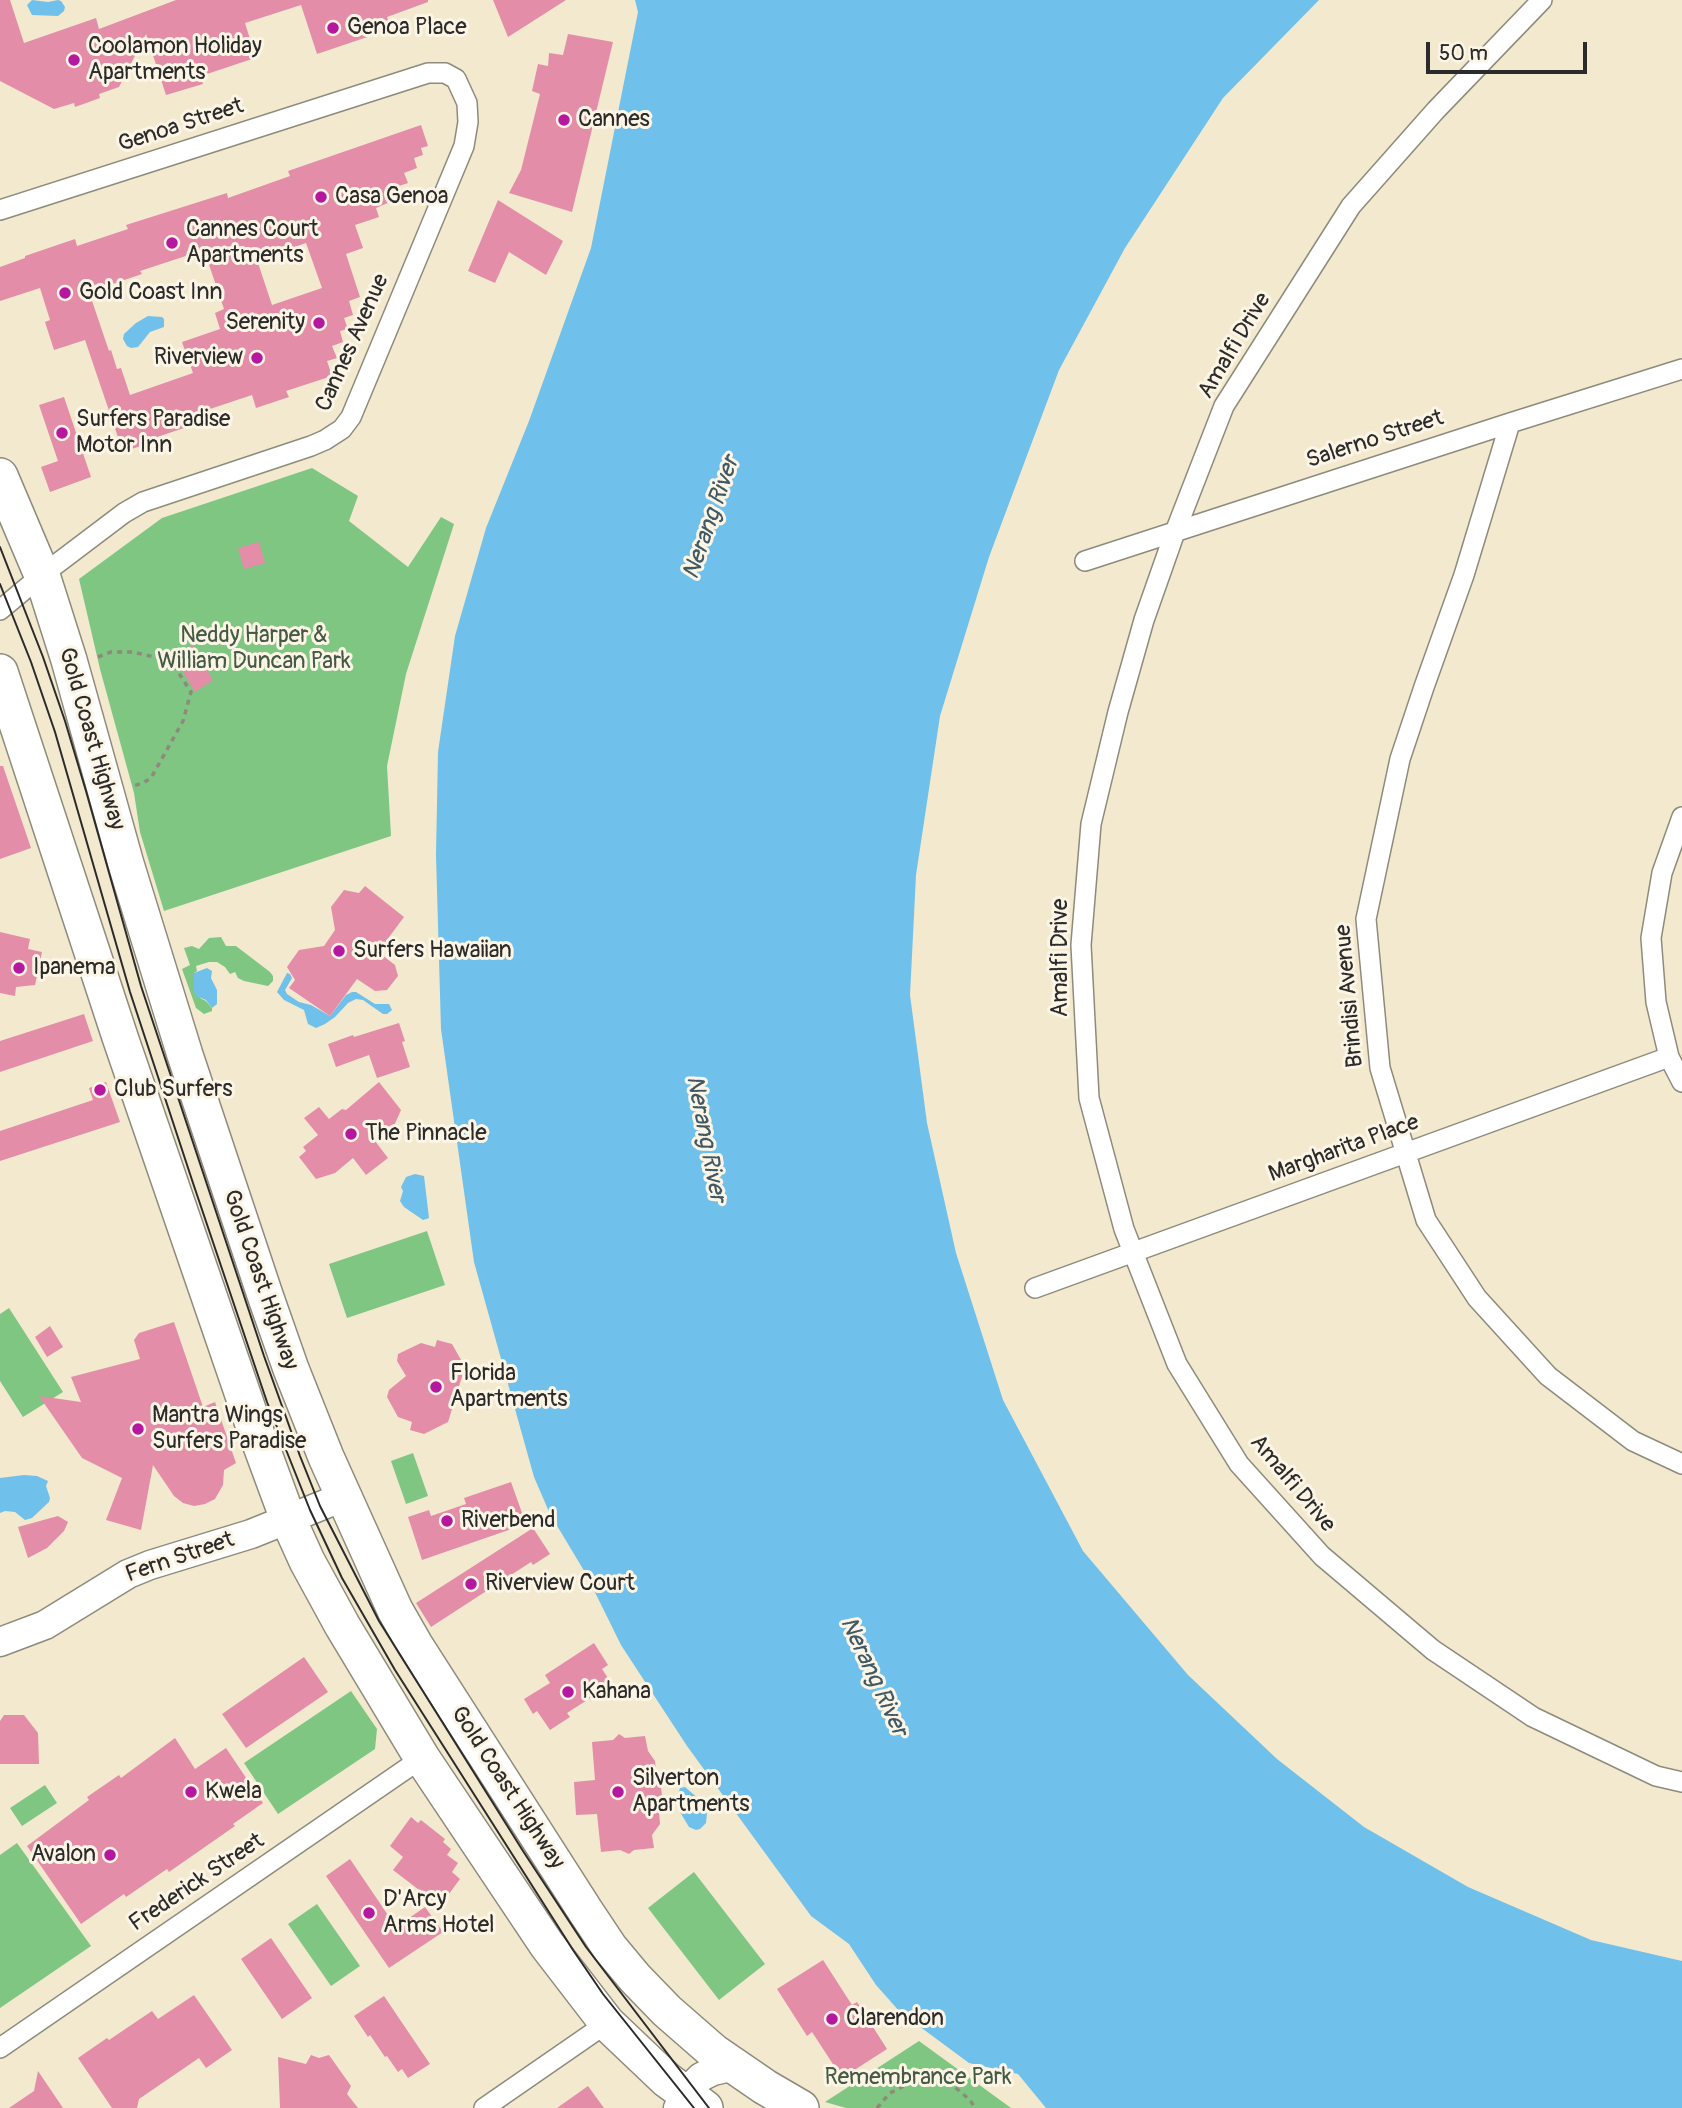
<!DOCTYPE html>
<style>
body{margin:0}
#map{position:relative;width:1682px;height:2108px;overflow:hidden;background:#f2e9ce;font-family:Pangolin,sans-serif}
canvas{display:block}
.scale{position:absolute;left:1426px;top:42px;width:161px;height:32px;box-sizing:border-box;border:4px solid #2b2b2b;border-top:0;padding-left:9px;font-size:21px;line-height:24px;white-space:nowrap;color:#2b2b2b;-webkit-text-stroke:5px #fcf5e5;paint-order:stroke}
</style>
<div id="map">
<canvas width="1682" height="2108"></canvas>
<div class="scale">50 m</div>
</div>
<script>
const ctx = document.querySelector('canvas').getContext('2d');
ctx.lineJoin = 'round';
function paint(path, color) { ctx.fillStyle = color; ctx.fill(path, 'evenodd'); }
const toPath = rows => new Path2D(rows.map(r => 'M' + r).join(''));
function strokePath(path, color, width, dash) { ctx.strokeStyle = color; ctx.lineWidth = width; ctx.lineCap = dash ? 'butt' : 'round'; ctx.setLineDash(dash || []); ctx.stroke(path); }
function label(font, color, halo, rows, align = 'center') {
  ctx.font = font + ' Pangolin,sans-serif'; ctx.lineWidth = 6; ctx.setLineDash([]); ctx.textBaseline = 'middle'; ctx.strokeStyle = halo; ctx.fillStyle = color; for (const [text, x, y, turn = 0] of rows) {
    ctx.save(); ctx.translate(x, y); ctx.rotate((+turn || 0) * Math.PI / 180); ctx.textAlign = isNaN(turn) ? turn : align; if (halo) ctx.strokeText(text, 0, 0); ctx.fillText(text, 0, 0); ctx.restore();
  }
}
paint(toPath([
 [312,468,358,496,349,521,408,567,441,517,454,524,406,674,387,766,391,836,164,911,140,832,134,793,100,669,79,579,162,518],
 [221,937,226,946,236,946,270,972,273,976,273,981,268,986,244,981,238,978,235,972,230,974,225,967,217,962,209,962,196,966,197,971,194,973,200,998,206,1001,212,1008,212,1011,204,1014,196,1008,182,969,190,965,184,948,192,946,199,949,209,938],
 [427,1231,445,1285,347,1318,329,1264],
 [9,1308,63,1392,23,1417,0,1381,0,1314],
 [413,1453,428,1496,406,1504,391,1461],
 [351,1691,377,1729,375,1749,278,1814,244,1763],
 [45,1785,57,1803,22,1826,10,1808],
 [17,1843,91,1946,0,2008,0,1855],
 [694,1872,765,1964,719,2000,648,1908],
 [317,1904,360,1966,331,1986,288,1924],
 [919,2041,1011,2108,846,2108,825,2102]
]), '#7fc682');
paint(toPath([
 [32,0,48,2,58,0,61,1,65,7,64,11,58,16,32,15,27,5],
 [635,0,1319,0,1223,98,1125,248,1059,370,989,557,940,716,916,875,910,995,927,1123,956,1253,1003,1400,1083,1551,1188,1675,1277,1759,1364,1827,1468,1887,1591,1940,1682,1961,1682,2108,1046,2108,1018,2074,969,2063,900,2012,876,1985,849,1944,811,1916,687,1746,621,1645,586,1574,550,1514,534,1477,474,1262,441,1029,436,855,438,752,455,636,486,528,529,421,591,248,638,12],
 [148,316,162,317,164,319,164,327,150,332,138,347,131,348,127,346,123,339,124,334,136,323],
 [207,968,212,971,211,978,217,990,217,1004,212,1008,206,1000,196,996,194,991,194,973],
 [287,973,290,974,292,978,285,990,287,994,299,1002,311,1005,330,1016,346,995,352,992,356,992,375,1004,389,1004,392,1010,387,1014,383,1014,363,1000,356,999,348,1003,335,1017,325,1024,316,1028,308,1024,304,1010,284,1000,277,992],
 [415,1174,424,1176,429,1218,423,1220,404,1207,400,1201,403,1191,401,1187,406,1177],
 [24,1475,37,1476,48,1481,46,1486,50,1498,49,1502,32,1518,25,1520,15,1512,5,1511,0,1513,0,1478],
 [685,1787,700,1800,707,1813,706,1823,700,1829,696,1830,689,1827,680,1812,678,1795,680,1788]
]), '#6fc0ea');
paint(toPath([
 [0,0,10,0,24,43,96,18,99,29,176,0,428,0,428,2,387,17,391,29,317,54,301,5,245,23,254,52,250,53,252,59,201,76,203,84,166,95,146,34,119,87,99,94,100,98,75,107,74,103,54,109,0,81],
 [493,0,566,0,508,37],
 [568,34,613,42,572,212,509,193,521,170,540,94,532,91,538,64,548,66,549,53,563,55],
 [421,125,428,146,421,148,423,155,414,158,417,168,404,173,408,183,396,187,399,198,376,208,379,217,355,225,363,248,346,254,360,297,349,301,353,315,344,318,348,329,340,331,343,342,332,346,337,358,327,361,332,376,286,391,289,397,256,408,252,395,210,409,214,418,145,441,146,444,123,452,85,340,54,350,45,322,50,320,40,288,0,301,0,267,25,258,25,256,75,239,77,246,128,229,126,225,227,193,228,198,290,176,288,171],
 [306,243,322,288,272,305,257,260],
 [204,250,224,309,215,313,220,329,182,342,193,373,130,395,121,368,117,369,111,350,109,351,89,292,142,274,140,271],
 [498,200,563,241,546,275,509,252,495,283,468,271],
 [64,397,91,477,50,492,41,467,58,461,39,405],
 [259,542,265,563,244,569,238,548],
 [192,645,213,680,195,692,174,656],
 [0,766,3,766,31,848,0,859],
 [365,886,404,917,378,952,395,965,398,976,387,990,375,991,357,979,330,1016,289,988,295,980,287,967,299,950,324,946,335,930,331,907,344,890,359,893],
 [0,932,30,939,28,949,42,952,35,985,16,987,15,996,0,993],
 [84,1014,93,1041,0,1072,0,1041],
 [399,1023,405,1041,402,1042,410,1067,377,1078,369,1055,336,1067,328,1044,353,1035,354,1037],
 [106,1082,120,1122,0,1161,0,1131,93,1100,89,1088],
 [379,1082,401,1110,393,1128,375,1141,388,1158,366,1175,353,1158,335,1173,316,1179,299,1157,306,1151,303,1147,318,1135,304,1118,319,1107,329,1119,342,1109,346,1110],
 [174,1322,203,1407,215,1402,236,1463,224,1470,223,1485,215,1499,205,1504,194,1506,183,1503,174,1496,153,1465,141,1530,106,1520,122,1478,82,1458,39,1396,81,1402,71,1377,140,1359,134,1340,139,1333],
 [50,1326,63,1347,47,1357,35,1337],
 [437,1340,452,1344,465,1367,448,1422,424,1434,410,1430,412,1422,398,1417,387,1397,389,1390,406,1376,397,1361,398,1354,421,1343,435,1347],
 [511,1482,526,1524,422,1560,408,1517,429,1510,431,1516,466,1504,464,1498],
 [58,1516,68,1522,64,1531,47,1548,28,1558,18,1527],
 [533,1528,550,1554,533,1565,531,1562,431,1627,416,1603],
 [594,1643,608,1665,602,1669,612,1684,567,1713,570,1717,550,1730,537,1711,533,1714,524,1699,550,1683,545,1675],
 [304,1657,328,1692,246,1748,222,1714],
 [4,1715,24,1715,38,1733,39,1764,0,1764,0,1721],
 [619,1734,625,1738,645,1736,648,1751,655,1761,657,1781,661,1787,662,1796,658,1801,660,1824,652,1835,654,1848,634,1850,629,1854,620,1850,601,1852,597,1814,576,1815,574,1782,595,1780,592,1742,613,1740],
 [175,1738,195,1769,226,1748,263,1803,233,1824,235,1826,169,1872,167,1869,126,1897,124,1894,81,1924,27,1846,89,1800,87,1797,119,1775,121,1778],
 [411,1817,418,1823,421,1820,445,1839,443,1842,451,1849,447,1855,458,1863,452,1872,460,1879,440,1906,393,1870,403,1857,390,1846],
 [350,1859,396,1927,425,1907,443,1932,389,1968,326,1876],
 [271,1938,312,1998,282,2019,241,1959],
 [823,1960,852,2005,857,2002,887,2049,842,2078,812,2032,807,2036,777,1989],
 [194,1995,232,2050,206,2068,199,2058,139,2099,137,2108,112,2108,78,2058,107,2038,109,2040,152,2011,158,2019],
 [384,1996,430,2064,408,2078,402,2069,398,2072,387,2056,385,2057,370,2035,368,2037,354,2016],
 [311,2055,319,2058,329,2055,351,2086,347,2094,358,2108,280,2108,278,2057,306,2064],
 [38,2071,63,2108,9,2108,34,2091],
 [588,2086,604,2108,557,2108]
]), '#e48da9');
const street = toPath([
 [1542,0,1436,110,1351,206,1224,406,1175,532,1144,620,1118,712,1091,824,1081,945,1089,1098,1124,1229,1177,1364,1239,1464,1322,1556,1433,1650,1533,1717,1656,1776,1682,1782],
 [0,210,428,73,445,73,456,79,467,103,468,122,464,146,351,417,342,429,325,440,311,446,143,502,124,513,42,575,0,610],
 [1510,423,1464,575,1424,687,1400,759,1366,919,1380,1068,1426,1220,1477,1298,1548,1376,1633,1441,1682,1464],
 [1085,561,1510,423,1682,369],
 [1682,817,1662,873,1651,938,1656,1002,1669,1057,1682,1082],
 [1035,1288,1669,1057],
 [0,2048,422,1758],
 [484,2108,607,2023]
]);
const secondary = toPath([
 [0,1642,45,1625,128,1574,150,1565,251,1534,343,1497],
 [678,2108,688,2090,701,2077,713,2071,735,2066]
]);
const highway = toPath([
 [0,476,42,575,69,660,126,864,185,1055,265,1295,291,1369,326,1457,395,1610,415,1645,586,1912,610,1948,635,1978,667,2011,714,2052,765,2087,801,2108],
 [0,672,120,1037,253,1424,288,1519,307,1561,342,1625,422,1758,547,1945,607,2023,667,2080,705,2108]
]);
strokePath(street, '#8e8a7c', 22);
strokePath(secondary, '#8e8a7c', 31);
strokePath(highway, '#8e8a7c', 38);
strokePath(toPath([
 [98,657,111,652,133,652,171,661,191,692,183,721,151,778,143,783,133,786],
 [877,2108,890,2093,910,2083,929,2080,950,2083,970,2100,975,2108]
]), '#8e8a7c', 3.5, [5, 5]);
strokePath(street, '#fff', 19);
strokePath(secondary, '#fff', 28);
strokePath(highway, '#fff', 35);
strokePath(toPath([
 [0,547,43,657,65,721,86,791,141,986,264,1356,300,1456,320,1506,379,1621,523,1851,586,1947,709,2108],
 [0,584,31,662,55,732,130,992,193,1183,267,1402,310,1510,342,1578,395,1670,573,1950,603,1994,694,2108]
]), '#2b2b2b', 2);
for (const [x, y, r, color] of [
 [333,28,7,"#b5179e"],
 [74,60,7,"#b5179e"],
 [564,120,7,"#b5179e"],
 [321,197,7,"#b5179e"],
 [172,243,7,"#b5179e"],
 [65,293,7,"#b5179e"],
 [319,323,7,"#b5179e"],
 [257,358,7,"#b5179e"],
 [62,433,7,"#b5179e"],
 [339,951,7,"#b5179e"],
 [19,968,7,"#b5179e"],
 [100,1090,7,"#b5179e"],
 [351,1134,7,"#b5179e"],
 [436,1387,7,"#b5179e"],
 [138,1429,7,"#b5179e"],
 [447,1521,7,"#b5179e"],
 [471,1584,7,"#b5179e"],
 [568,1692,7,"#b5179e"],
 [191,1792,7,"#b5179e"],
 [618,1792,7,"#b5179e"],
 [110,1855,7,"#b5179e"],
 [369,1913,7,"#b5179e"],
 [832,2019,7,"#b5179e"]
]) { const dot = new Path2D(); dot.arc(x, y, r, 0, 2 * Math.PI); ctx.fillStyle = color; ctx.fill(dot); strokePath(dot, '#fcf5e5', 2.5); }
label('23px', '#2b2b2b', '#fcf5e5', [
 ["Genoa Place",347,28],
 ["Coolamon Holiday",88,47],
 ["Apartments",88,73],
 ["Cannes",578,120],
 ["Casa Genoa",335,197],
 ["Cannes Court",186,230],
 ["Apartments",186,256],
 ["Gold Coast Inn",79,293],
 ["Serenity",305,323,"right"],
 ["Riverview",243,358,"right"],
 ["Surfers Paradise",76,420],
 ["Motor Inn",76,446],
 ["Surfers Hawaiian",353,951],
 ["Ipanema",33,968],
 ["Club Surfers",114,1090],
 ["The Pinnacle",365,1134],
 ["Florida",450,1374],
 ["Apartments",450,1400],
 ["Mantra Wings",152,1416],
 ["Surfers Paradise",152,1442],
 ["Riverbend",461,1521],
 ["Riverview Court",485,1584],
 ["Kahana",582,1692],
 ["Silverton",632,1779],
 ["Apartments",632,1805],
 ["Kwela",205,1792],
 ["Avalon",96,1855,"right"],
 ["D'Arcy",383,1900],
 ["Arms Hotel",383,1926],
 ["Clarendon",846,2019]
], 'left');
label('23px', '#2b2b2b', '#fcf5e5', [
 ["Genoa Street",181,126,-18],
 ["Cannes Avenue",353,343,-66],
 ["Amalfi Drive",1235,346,-59],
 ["Salerno Street",1375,440,-18],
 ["Gold Coast Highway",91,739,74],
 ["Amalfi Drive",1061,958,-90],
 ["Brindisi Avenue",1350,996,-95],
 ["Margharita Place",1344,1149,-20],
 ["Gold Coast Highway",260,1280,71],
 ["Amalfi Drive",1292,1484,50],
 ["Fern Street",180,1558,-19],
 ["Gold Coast Highway",507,1788,57],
 ["Frederick Street",197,1883,-34]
]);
label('23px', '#445a45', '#fcf5e5', [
 ["Neddy Harper &",254,636],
 ["William Duncan Park",254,662],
 ["Remembrance Park",918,2078]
]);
label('italic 24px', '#3f5864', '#fcf5e5', [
 ["Nerang River",712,518,-71],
 ["Nerang River",705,1139,79],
 ["Nerang River",873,1677,65]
]);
</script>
